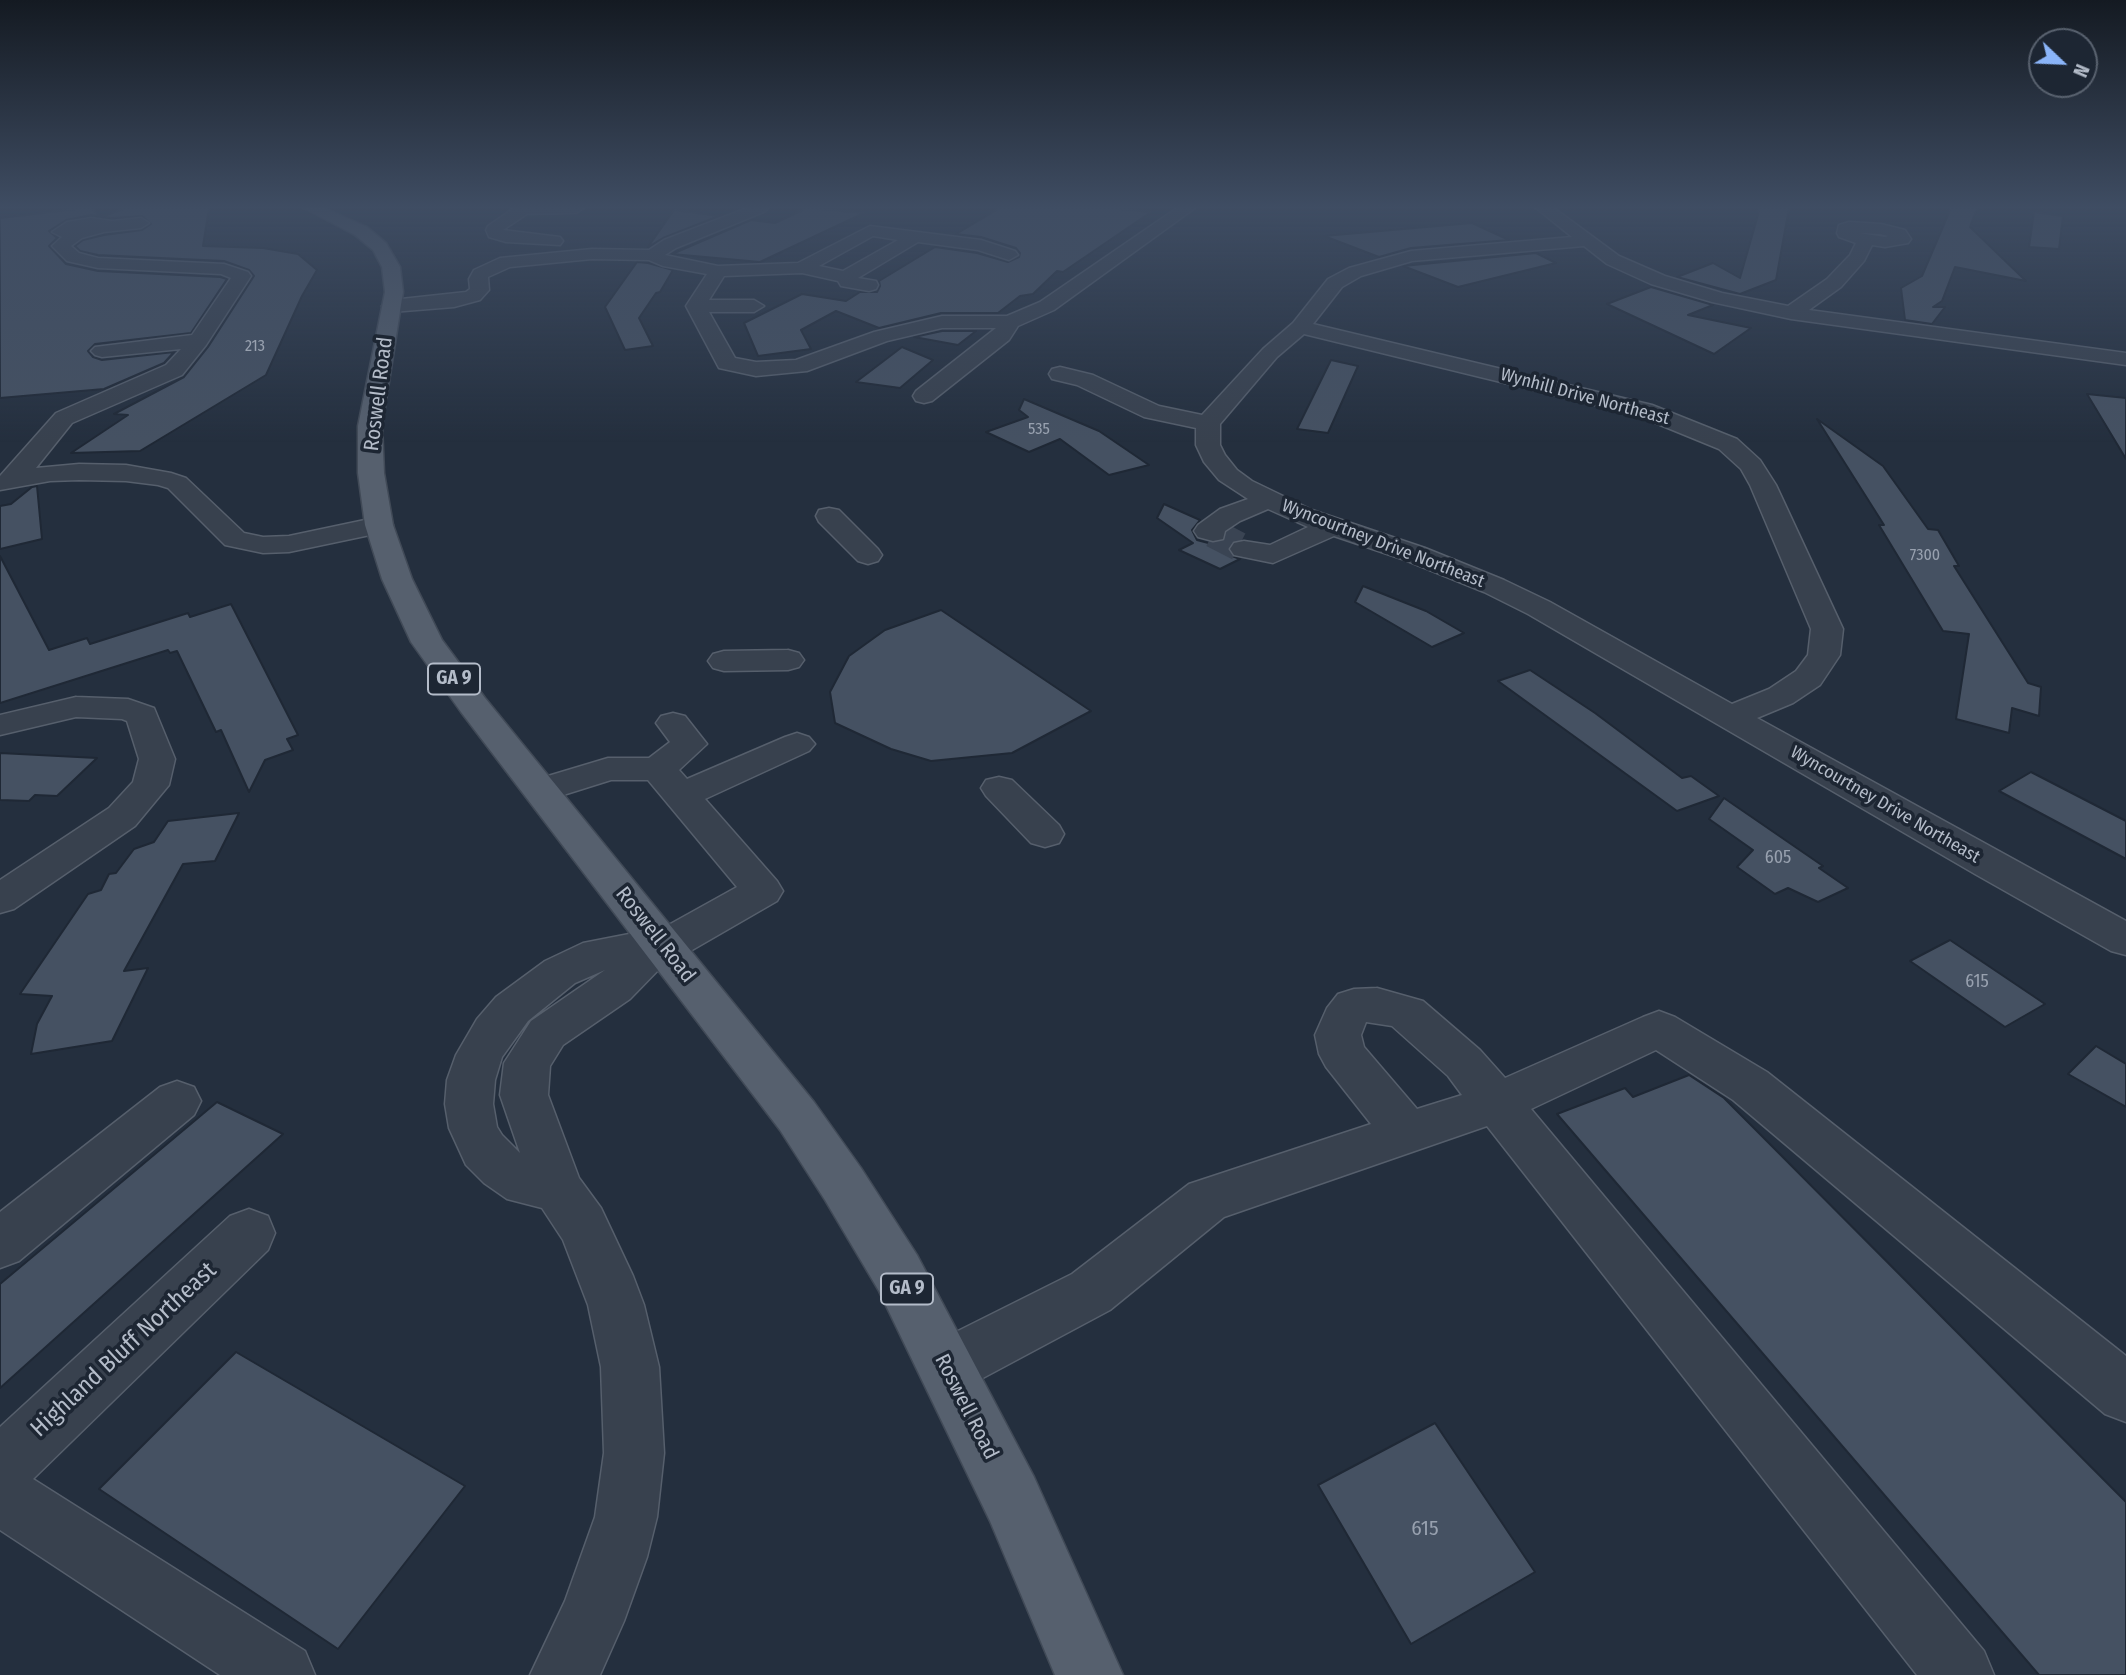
<!DOCTYPE html>
<style>
body{margin:0}
#map{position:relative;width:2126px;height:1675px;overflow:hidden;background:#242f3e;font-family:"Fira Sans Condensed",sans-serif}
canvas{display:block}
.north{position:absolute;left:2028px;top:28px;width:70px;height:70px;box-sizing:border-box;background:#1d2633;border:2px solid #59626f;border-radius:50%;rotate:113deg;font-size:19px;font-weight:700;line-height:28px;text-align:center;color:#b4bcc9}
.north::after{content:'';display:block;margin:auto;width:24px;height:32px;background:#8ab4f8;clip-path:polygon(50% 0,100% 100%,50% 72%,0 100%)}
</style>
<div id="map">
<canvas width="2126" height="1675"></canvas>
<div class="north">N</div>
</div>
<script>
const ctx = document.querySelector('canvas').getContext('2d');
ctx.lineJoin = 'round';
function paint(path, color) { ctx.fillStyle = color; ctx.fill(path, 'evenodd'); }
const toPath = rows => new Path2D(rows.map(r => 'M' + r).join(''));
function strokePath(path, color, width, dash) { ctx.strokeStyle = color; ctx.lineWidth = width; ctx.lineCap = dash ? 'butt' : 'round'; ctx.setLineDash(dash || []); ctx.stroke(path); }
function label(font, color, halo, rows, align = 'center') {
  ctx.font = font + ' "Fira Sans Condensed",sans-serif'; ctx.lineWidth = 7; ctx.setLineDash([]); ctx.textBaseline = 'middle'; ctx.strokeStyle = halo; ctx.fillStyle = color; for (const [text, x, y, turn = 0] of rows) {
    ctx.save(); ctx.translate(x, y); ctx.rotate((+turn || 0) * Math.PI / 180); ctx.textAlign = isNaN(turn) ? turn : align; if (halo) ctx.strokeText(text, 0, 0); ctx.fillText(text, 0, 0); ctx.restore();
  }
}
const building = toPath([
 [86,208,91,208,101,217,127,208,209,208,203,246,263,248,298,254,317,270,302,296,266,375,140,451,71,453,128,415,114,414,184,377,208,347,254,276,249,270,224,261,98,255,80,251,75,246,83,240,104,235,142,230,151,224,142,216,112,218,91,215,66,220,49,231,57,238,49,246,66,264,98,271,220,277,227,279,191,333,95,344,88,351,93,357,102,360,174,352,164,363,104,389,0,398,0,218,86,208],
 [807,208,864,213,760,262,672,254,751,220,775,223,807,208],
 [1000,208,1108,208,1151,212,1063,272,1057,271,1033,294,1020,296,998,313,941,313,879,328,836,311,801,330,811,349,758,356,744,323,802,294,846,301,860,292,877,292,880,286,879,281,935,247,977,253,1008,262,1019,257,1020,253,1016,248,981,237,956,234,1000,208],
 [1760,208,1789,208,1776,280,1740,294,1677,277,1713,263,1740,278,1760,208],
 [1951,208,1977,208,1970,227,2026,281,1955,267,1942,301,1933,307,1945,307,1932,324,1905,320,1901,288,1922,276,1951,208],
 [674,210,719,216,663,238,648,247,674,210],
 [2034,212,2063,216,2059,249,2029,247,2034,212],
 [1472,223,1509,240,1411,248,1379,257,1324,236,1472,223],
 [1536,253,1556,263,1458,287,1403,266,1536,253],
 [637,262,648,263,673,270,660,292,656,293,639,318,653,346,625,350,605,307,637,262],
 [1651,287,1713,305,1688,315,1751,328,1714,354,1607,304,1651,287],
 [942,331,976,331,958,345,914,337,942,331],
 [902,347,933,360,900,388,856,382,902,347],
 [1331,360,1358,366,1328,433,1297,429,1331,360],
 [2087,394,2126,398,2126,459,2087,394],
 [1024,399,1099,431,1149,465,1109,475,1060,439,1029,452,986,432,1028,417,1019,410,1024,399],
 [1817,419,1883,466,1928,529,1938,530,1959,566,1954,566,2028,683,2041,687,2039,716,2012,708,2009,733,1956,719,1969,634,1943,631,1879,525,1884,525,1817,419],
 [37,486,42,539,0,549,0,506,11,504,32,487,37,486],
 [1164,504,1200,520,1192,530,1197,540,1212,544,1224,542,1227,533,1241,539,1233,540,1228,548,1232,556,1240,559,1220,569,1179,550,1193,543,1157,518,1164,504],
 [0,556,49,650,87,638,90,644,188,613,190,617,231,604,298,735,287,739,293,750,265,760,249,792,221,730,216,732,177,651,170,653,168,650,0,703,0,556],
 [1363,586,1426,611,1464,633,1432,647,1355,602,1363,586],
 [941,610,1091,711,1012,753,931,761,891,749,835,723,830,692,849,656,885,630,941,610],
 [1530,670,1595,713,1682,778,1691,776,1719,796,1677,811,1498,681,1530,670],
 [0,753,97,758,57,796,35,795,29,801,0,800,0,753],
 [2031,772,2126,821,2126,859,1999,791,2031,772],
 [1724,798,1823,866,1819,868,1848,888,1818,902,1788,888,1775,894,1737,867,1753,850,1709,819,1724,798],
 [239,813,215,861,183,864,124,971,148,968,112,1041,31,1054,37,1024,52,996,20,994,88,894,101,890,109,874,116,873,134,849,154,842,168,821,239,813],
 [1950,940,2045,1004,2005,1027,1910,961,1950,940],
 [2096,1046,2126,1064,2126,1107,2068,1074,2096,1046],
 [1689,1075,1724,1098,2126,1502,2126,1675,2039,1675,1557,1114,1625,1088,1633,1097,1689,1075],
 [217,1102,283,1134,0,1388,0,1284,217,1102],
 [236,1352,465,1486,338,1649,99,1489,236,1352],
 [1435,1423,1535,1572,1411,1644,1318,1485,1435,1423]
]);
paint(building, '#455162');
strokePath(building, '#1f2835', 2);
strokePath(toPath([
 [1213,533,1244,549]
]), '#3a4453', 29, [29, 15]);
const minor = toPath([
 [514,208,584,208,576,213,527,214,503,230,560,237,563,241,560,245,506,242,489,237,486,230,488,226,514,208],
 [747,208,768,208,766,211,676,248,665,255,718,266,798,263,870,226,981,240,1015,251,1018,255,1009,260,978,250,918,242,858,278,876,281,878,285,876,289,869,291,841,286,838,281,802,273,724,276,709,300,754,300,764,306,754,312,709,312,735,358,756,362,796,360,874,332,942,316,1007,316,1040,302,1177,208,1195,208,1054,310,1018,326,1009,340,932,401,924,403,916,401,913,396,916,391,996,328,942,328,887,341,807,371,756,376,719,368,686,306,707,274,663,266,649,260,592,259,510,267,488,277,489,290,480,300,454,307,392,312,382,306,392,300,466,292,470,289,469,279,474,270,500,258,592,249,649,250,664,240,747,208],
 [873,236,898,240,843,271,819,266,873,236],
 [1536,208,1554,208,1619,256,1665,276,1722,293,1788,306,1827,279,1850,255,1856,243,1839,237,1837,233,1839,225,1849,222,1881,224,1905,230,1911,239,1908,243,1885,247,1872,245,1864,261,1841,287,1809,310,2126,353,2126,365,1791,319,1712,302,1651,284,1607,264,1584,246,1412,261,1361,276,1342,287,1313,324,1652,405,1737,439,1760,460,1776,485,1843,629,1840,655,1820,685,1793,703,1757,718,2126,921,2126,955,2111,951,1975,874,1528,614,1484,592,1405,560,1334,536,1273,563,1234,555,1230,549,1234,543,1244,541,1270,545,1308,527,1268,509,1240,521,1225,531,1223,539,1213,541,1198,537,1194,531,1198,525,1220,509,1248,499,1219,480,1204,462,1196,445,1196,428,1144,417,1077,385,1052,379,1049,374,1052,369,1060,367,1093,375,1159,406,1202,415,1263,349,1293,323,1328,279,1349,268,1411,251,1572,237,1536,208],
 [1859,233,1880,234,1888,236,1885,237,1859,233],
 [1304,334,1636,415,1719,449,1741,469,1750,485,1811,629,1808,655,1796,671,1769,689,1732,704,1550,602,1504,580,1425,548,1312,510,1252,481,1237,470,1225,455,1220,445,1220,424,1277,357,1304,334],
 [91,218,112,221,141,218,149,223,141,228,104,232,82,238,71,246,79,253,98,258,224,264,248,272,251,276,206,345,182,375,72,423,36,468,79,464,126,465,171,473,186,478,244,533,263,537,289,536,379,517,389,519,393,525,389,531,289,552,263,553,225,545,168,488,158,485,126,481,79,480,50,481,0,490,0,476,56,413,166,365,181,349,102,357,95,355,91,351,95,347,192,335,231,278,221,274,98,268,67,261,52,246,62,237,52,232,67,222,91,218],
 [829,508,839,510,878,549,882,555,878,561,868,564,858,561,819,522,816,516,819,510,829,508],
 [788,650,799,653,804,660,799,667,788,670,724,671,713,668,708,661,713,654,724,651,788,650],
 [76,697,128,699,154,708,175,759,169,785,135,826,14,909,0,913,0,880,109,808,133,782,139,759,127,721,122,719,76,717,0,735,0,715,76,697],
 [673,713,685,716,707,744,679,770,687,779,785,737,797,733,809,737,815,744,809,751,705,799,777,881,783,891,777,901,680,957,667,961,630,999,563,1045,550,1066,548,1095,579,1178,601,1208,633,1276,644,1305,659,1367,664,1453,657,1517,647,1557,624,1621,600,1675,530,1675,565,1601,595,1517,604,1453,601,1367,588,1305,563,1240,542,1208,507,1199,484,1183,466,1165,449,1128,445,1104,447,1080,456,1055,477,1019,496,997,545,961,583,943,665,927,737,887,648,780,611,780,541,802,528,798,523,790,528,782,608,758,649,758,670,742,656,723,661,716,673,713],
 [605,970,531,1021,504,1063,500,1095,520,1153,502,1135,497,1127,493,1104,495,1080,502,1057,528,1021,575,983,605,970],
 [999,777,1012,780,1059,825,1064,834,1059,843,1045,847,1031,843,986,796,981,788,986,780,999,777],
 [1377,988,1423,1001,1480,1050,1505,1078,1643,1017,1659,1011,1675,1017,1767,1072,2126,1356,2126,1422,2105,1414,1733,1100,1656,1050,1531,1109,1984,1651,1994,1675,1917,1675,1487,1126,1224,1217,1110,1310,966,1387,946,1395,926,1387,917,1367,926,1347,1072,1274,1189,1184,1371,1124,1326,1067,1319,1054,1315,1035,1327,1008,1338,994,1354,989,1377,988],
 [1366,1022,1392,1026,1448,1076,1462,1095,1417,1109,1364,1047,1361,1035,1366,1022],
 [177,1081,194,1087,201,1101,194,1115,19,1261,0,1268,0,1212,160,1087,177,1081],
 [249,1209,268,1216,275,1233,268,1250,33,1479,305,1651,315,1675,220,1675,0,1530,0,1427,230,1216,249,1209]
]);
const major = toPath([
 [304,208,324,208,367,227,386,243,400,267,403,292,382,426,384,473,393,525,412,579,442,640,485,698,814,1102,861,1168,917,1255,1034,1477,1123,1675,1055,1675,990,1521,879,1291,825,1200,780,1130,461,712,411,642,382,579,365,525,358,473,358,426,385,292,382,267,373,250,355,235,304,208]
]);
strokePath(minor, '#565f6c', 3);
strokePath(major, '#414a57', 3);
paint(minor, '#38414e');
paint(major, '#56606e');
const sky = ctx.createLinearGradient(0, 0, 0, 442);
sky.addColorStop(0, '#141a22');
sky.addColorStop(0.47, '#3f4d63');
sky.addColorStop(1, '#3f4d6300');
ctx.fillStyle = sky;
ctx.fillRect(0, 0, 2126, 442);
label('16px', '#98a1af', null, [
 ["213",255,347],
 ["535",1039,430],
 ["7300",1925,556]
]);
label('18px', '#b4bcc9', '#1d2633', [
 ["Wynhill Drive Northeast",1585,397,15],
 ["Wyncourtney Drive Northeast",1383,544,21],
 ["Wyncourtney Drive Northeast",1885,805,30]
]);
label('18px', '#98a1af', null, [
 ["605",1778,858],
 ["615",1977,982]
]);
for (const [x, y, w] of [
 [454,679,52],
 [907,1289,52]
]) { const box = new Path2D(); box.roundRect(x - w / 2, y - 15.5, w, 31, 5); ctx.fillStyle = '#1d2633'; ctx.fill(box); strokePath(box, '#b4bcc9', 2); }
label('bold 19px', '#b4bcc9', null, [
 ["GA 9",454,679],
 ["GA 9",907,1289]
]);
label('21px', '#b4bcc9', '#1d2633', [
 ["Roswell Road",379,394,-83],
 ["Roswell Road",655,935,52],
 ["Roswell Road",966,1407,63]
]);
label('21px', '#98a1af', null, [
 ["615",1425,1529]
]);
label('24px', '#b4bcc9', '#1d2633', [
 ["Highland Bluff Northeast",124,1350,-43]
]);
</script>
